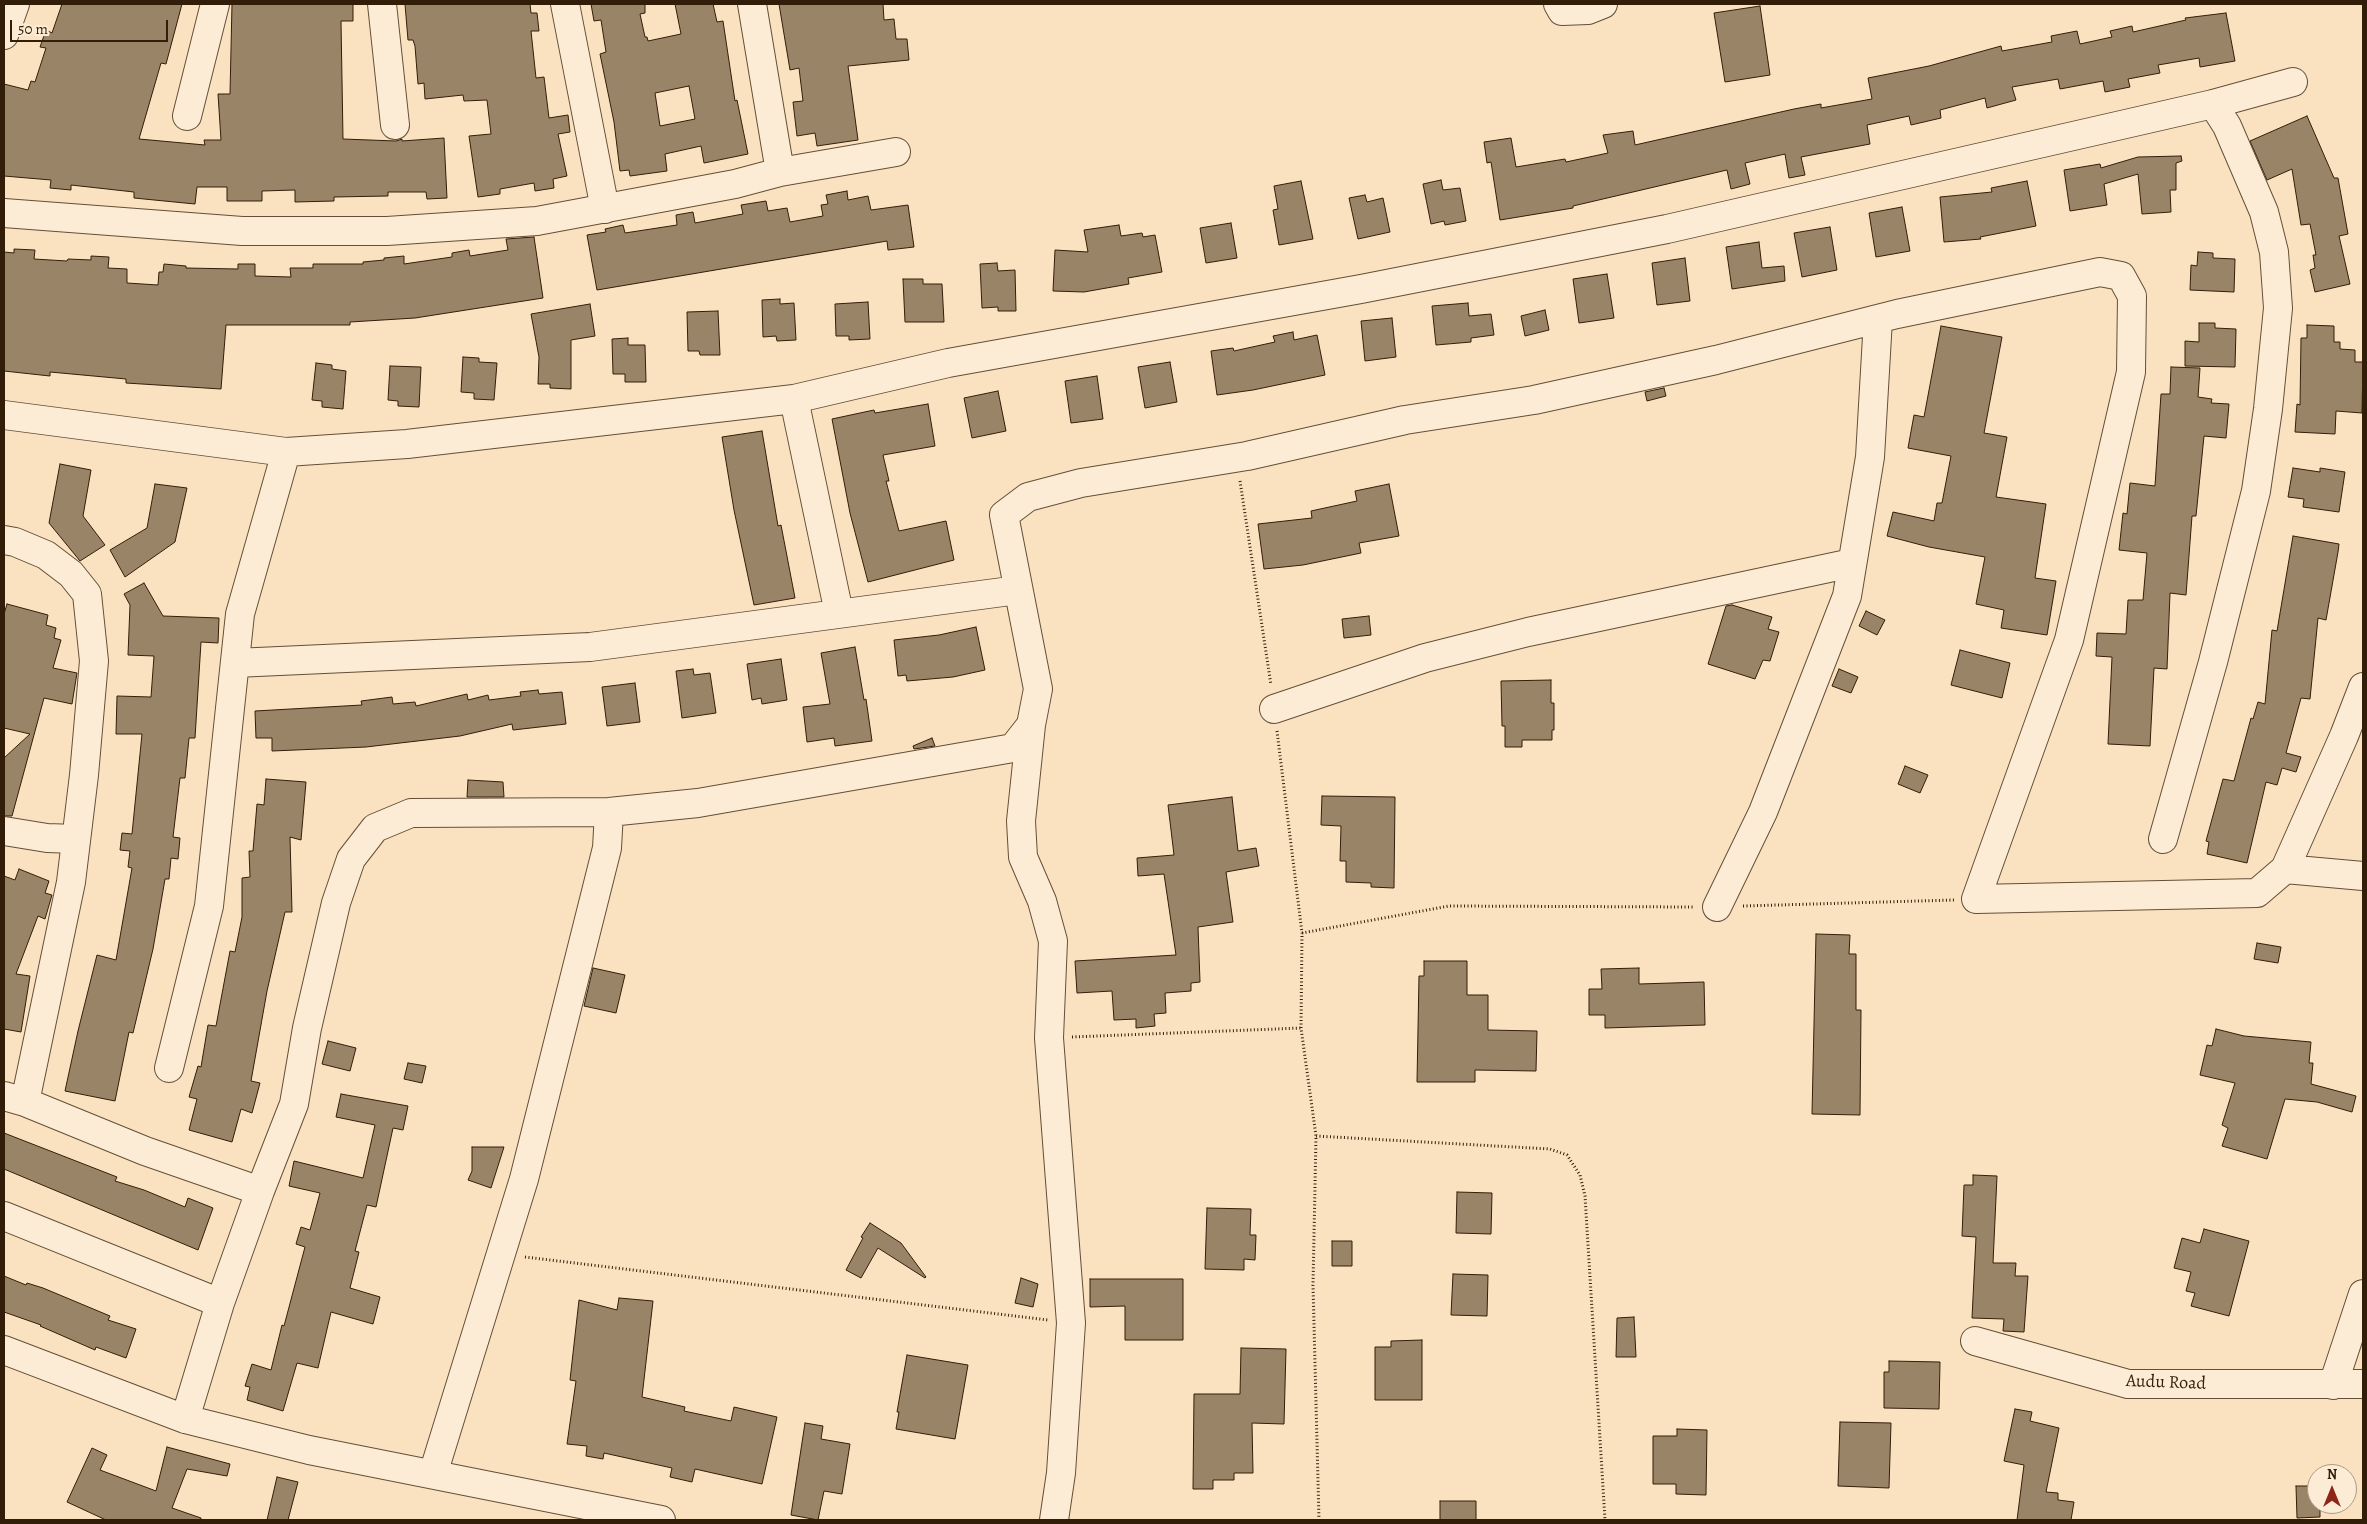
<!DOCTYPE html>
<style>
body{margin:0}
#map{position:relative;width:2367px;height:1524px;overflow:hidden;background:#fae2c0;font-family:Alegreya,serif}
canvas{display:block}
.frame{position:absolute;inset:0;border:5px solid #321e08;pointer-events:none}
.north{position:absolute;left:2307px;top:1464px;width:50px;height:50px;box-sizing:border-box;background:#fcecd6;border:1px solid #ab9a84;border-radius:50%;rotate:0deg;font-size:14px;font-weight:700;line-height:20px;text-align:center;color:#321e08}
.north::after{content:'';display:block;margin:auto;width:18px;height:22px;background:#8f2418;clip-path:polygon(50% 0,100% 100%,50% 72%,0 100%)}
.scale{position:absolute;left:10px;top:20px;width:158px;height:22px;box-sizing:border-box;border:2px solid #321e08;border-top:0;padding-left:6px;font-size:15px;line-height:18px;white-space:nowrap;color:#321e08;-webkit-text-stroke:4px #fcecd6;paint-order:stroke}
</style>
<div id="map">
<canvas width="2367" height="1524"></canvas>
<div class="frame"></div>
<div class="north">N</div>
<div class="scale">50 m</div>
</div>
<script>
const ctx = document.querySelector('canvas').getContext('2d');
ctx.lineJoin = 'round';
function paint(path, color) { ctx.fillStyle = color; ctx.fill(path, 'evenodd'); }
const toPath = rows => new Path2D(rows.map(r => 'M' + r).join(''));
function strokePath(path, color, width, dash) { ctx.strokeStyle = color; ctx.lineWidth = width; ctx.lineCap = dash ? 'butt' : 'round'; ctx.setLineDash(dash || []); ctx.stroke(path); }
function label(font, color, halo, rows, align = 'center') {
  ctx.font = font + ' Alegreya,serif'; ctx.lineWidth = 5; ctx.setLineDash([]); ctx.textBaseline = 'middle'; ctx.strokeStyle = halo; ctx.fillStyle = color; for (const [text, x, y, turn = 0] of rows) {
    ctx.save(); ctx.translate(x, y); ctx.rotate((+turn || 0) * Math.PI / 180); ctx.textAlign = isNaN(turn) ? turn : align; if (halo) ctx.strokeText(text, 0, 0); ctx.fillText(text, 0, 0); ctx.restore();
  }
}
const building = toPath([
 [62,4,182,4,166,64,161,63,139,139,205,145,204,140,221,140,218,94,230,94,232,4,353,4,353,21,341,21,343,139,396,141,402,139,402,141,444,138,447,198,427,199,426,192,388,192,388,196,334,197,334,201,295,202,295,190,262,191,262,201,227,201,227,187,197,187,195,204,134,198,134,192,71,185,71,190,50,188,51,180,4,176,4,84,28,90,31,81,35,82,46,48,40,47,46,30,52,33,62,4],
 [405,4,530,4,531,13,537,13,539,31,531,31,536,78,544,77,549,118,568,115,570,132,558,134,567,176,553,179,554,188,535,191,534,183,500,189,500,194,478,197,469,136,491,134,487,100,464,101,463,95,425,99,424,83,418,84,415,46,413,40,408,40,405,4],
 [591,4,645,4,645,13,640,14,645,37,647,37,648,41,681,34,675,4,713,4,717,22,723,21,735,101,737,100,748,154,704,163,701,146,665,154,667,171,630,176,629,170,620,171,614,122,600,54,606,52,601,20,594,21,591,4],
 [689,86,695,119,660,126,655,93,689,86],
 [779,4,883,4,884,20,894,19,896,39,907,39,909,60,848,66,858,140,817,146,815,133,797,136,793,102,803,101,799,68,790,70,779,4],
 [1760,6,1770,75,1725,82,1714,13,1760,6],
 [2226,13,2235,61,2200,67,2199,58,2158,65,2160,73,2128,79,2130,87,2105,92,2103,81,2060,89,2058,79,2012,87,2016,100,1987,108,1985,98,1940,110,1941,118,1911,125,1909,116,1867,125,1870,144,1801,157,1805,175,1789,178,1785,154,1745,163,1750,184,1731,189,1727,170,1573,206,1573,208,1500,220,1491,162,1487,163,1484,142,1511,138,1516,167,1565,159,1566,162,1608,153,1603,135,1633,131,1635,145,1794,109,1821,104,1821,108,1872,99,1868,78,1929,66,2001,46,2002,51,2052,42,2051,36,2077,31,2080,44,2112,37,2110,31,2132,26,2133,32,2186,20,2185,18,2226,13],
 [2307,116,2334,178,2338,178,2348,234,2339,236,2350,284,2315,292,2310,270,2315,268,2313,255,2316,255,2310,224,2301,225,2292,169,2267,180,2250,141,2307,116],
 [2181,156,2182,161,2176,163,2176,190,2170,190,2171,212,2142,214,2138,174,2104,184,2107,205,2070,211,2064,170,2100,164,2101,168,2138,157,2181,156],
 [1441,180,1443,190,1460,188,1466,221,1445,225,1444,221,1431,224,1423,184,1441,180],
 [1301,181,1313,239,1279,245,1273,210,1278,209,1274,186,1301,181],
 [2027,181,2036,226,1980,237,1981,239,1944,242,1940,197,1992,192,1991,188,2027,181],
 [847,191,848,200,868,196,871,210,908,205,914,247,888,250,887,241,597,290,587,235,606,232,605,229,623,225,625,233,677,225,676,215,693,212,695,223,743,214,741,205,766,201,768,211,787,208,790,222,823,216,821,205,828,204,826,195,847,191],
 [1365,195,1367,202,1383,198,1390,232,1358,239,1349,198,1365,195],
 [1902,207,1910,251,1876,257,1869,213,1902,207],
 [1231,223,1237,258,1206,263,1200,228,1231,223],
 [1119,225,1121,236,1142,233,1143,237,1155,235,1162,272,1128,278,1129,284,1084,292,1053,291,1055,250,1088,252,1084,230,1119,225],
 [1830,227,1837,270,1802,277,1794,233,1830,227],
 [534,237,543,298,415,318,350,322,350,325,226,325,221,389,126,383,126,379,50,372,50,376,4,371,4,252,14,253,14,249,35,250,34,259,67,261,68,259,91,260,91,256,109,257,108,268,127,269,127,283,158,285,159,272,163,272,164,264,186,266,186,268,238,269,238,264,255,264,255,276,291,277,290,268,313,268,313,264,363,264,363,262,384,260,384,258,404,256,404,264,452,257,452,253,469,250,470,256,508,250,506,239,534,237],
 [1759,242,1762,268,1784,266,1785,281,1732,289,1726,247,1759,242],
 [2198,252,2213,253,2213,258,2235,259,2234,292,2190,290,2191,265,2197,266,2198,252],
 [1685,258,1690,301,1657,305,1652,263,1685,258],
 [997,263,998,271,1015,270,1016,311,998,311,998,307,982,308,980,264,997,263],
 [1607,274,1614,318,1579,323,1573,279,1607,274],
 [903,279,923,279,923,284,942,284,944,322,905,322,903,279],
 [780,299,780,304,794,303,796,340,777,341,776,336,763,337,762,300,780,299],
 [868,302,870,339,849,340,849,336,836,336,835,304,868,302],
 [1468,303,1469,316,1491,314,1494,335,1471,338,1471,342,1436,345,1432,306,1468,303],
 [590,304,595,336,571,340,571,389,550,388,550,384,538,384,539,357,531,314,590,304],
 [1545,310,1549,330,1525,336,1521,316,1545,310],
 [718,311,720,355,700,355,699,351,688,351,687,312,718,311],
 [1392,318,1396,357,1365,361,1361,321,1392,318],
 [2199,323,2215,323,2215,328,2236,329,2235,367,2185,366,2185,341,2199,342,2199,323],
 [2307,325,2334,326,2334,342,2340,342,2340,349,2355,350,2355,362,2363,362,2362,413,2336,411,2335,434,2295,432,2297,404,2300,405,2301,338,2307,338,2307,325],
 [1941,326,2002,337,1984,433,2007,437,1996,497,2046,504,2035,578,2056,581,2047,635,2001,628,2004,610,1976,604,1985,557,1929,547,1887,536,1893,512,1934,521,1937,503,1942,503,1951,456,1908,448,1914,415,1924,417,1941,326],
 [1293,332,1294,340,1317,335,1325,375,1253,390,1217,395,1211,351,1233,348,1234,351,1275,342,1273,336,1293,332],
 [628,338,628,345,645,345,646,382,625,382,625,374,613,374,612,339,628,338],
 [463,357,479,358,479,362,497,363,494,400,474,399,474,393,461,392,463,357],
 [1170,362,1177,402,1145,408,1138,367,1170,362],
 [316,363,332,365,332,369,346,371,343,409,322,407,322,401,312,400,316,363],
 [390,366,421,367,419,407,398,406,398,401,388,400,390,366],
 [2171,367,2200,368,2198,397,2212,399,2211,403,2229,404,2226,438,2204,436,2196,516,2192,516,2186,595,2170,593,2167,669,2154,668,2150,746,2108,744,2112,657,2096,656,2097,633,2126,634,2128,600,2143,600,2147,553,2119,550,2123,513,2127,514,2130,483,2155,486,2161,394,2170,394,2171,367],
 [1097,376,1103,419,1071,423,1065,381,1097,376],
 [1664,388,1666,396,1647,401,1645,392,1664,388],
 [998,391,1006,431,972,438,964,398,998,391],
 [928,404,935,446,883,455,889,481,886,481,899,531,946,521,954,560,868,582,850,513,832,419,874,410,875,413,928,404],
 [762,431,778,526,781,525,795,598,754,605,734,510,722,437,762,431],
 [60,464,91,470,83,516,105,545,80,561,49,523,60,464],
 [2293,468,2320,472,2320,468,2345,472,2339,512,2303,507,2304,499,2288,497,2293,468],
 [155,484,187,488,175,542,125,577,110,550,147,528,155,484],
 [1389,484,1399,536,1359,543,1361,553,1303,565,1264,569,1258,524,1312,518,1311,511,1357,501,1355,491,1389,484],
 [2293,536,2339,544,2338,552,2326,620,2318,618,2310,699,2301,698,2286,753,2301,757,2296,772,2282,768,2277,785,2266,782,2247,863,2207,854,2209,842,2206,841,2223,779,2234,781,2251,718,2253,719,2258,702,2265,704,2272,630,2277,631,2293,536],
 [144,583,163,616,219,618,218,643,201,642,195,738,189,738,185,778,180,778,173,837,180,838,178,859,171,858,169,879,165,879,153,949,133,1033,129,1032,115,1101,65,1091,78,1031,97,955,116,960,132,868,128,867,130,851,120,850,122,833,132,834,142,734,116,734,117,696,151,697,154,656,128,655,130,605,124,594,144,583],
 [7,604,48,615,46,625,56,628,54,638,61,640,53,668,77,673,72,704,44,698,12,816,4,816,4,758,30,734,4,728,4,614,7,604],
 [1732,605,1772,617,1768,629,1779,632,1770,661,1763,660,1755,679,1708,664,1726,606,1732,605],
 [1866,611,1885,620,1877,635,1859,626,1866,611],
 [1369,616,1371,635,1344,638,1342,619,1369,616],
 [976,627,985,670,953,677,907,681,906,675,898,676,894,640,939,635,976,627],
 [855,647,864,700,866,699,872,741,835,746,834,738,807,742,803,707,830,704,821,653,855,647],
 [1960,650,2010,663,2002,698,1951,685,1960,650],
 [781,659,787,700,762,704,761,698,752,700,747,664,781,659],
 [693,669,694,675,710,673,716,713,682,718,676,671,693,669],
 [1839,669,1858,677,1851,693,1832,686,1839,669],
 [1551,680,1551,703,1554,703,1554,730,1552,730,1552,740,1522,740,1522,747,1505,747,1505,726,1502,726,1501,681,1551,680],
 [635,683,640,722,607,726,602,687,635,683],
 [538,690,539,694,562,692,566,724,513,730,512,724,460,736,366,747,272,751,272,738,256,738,255,711,362,705,361,701,392,697,393,704,415,702,416,706,467,694,468,700,488,695,489,700,521,696,520,692,538,690],
 [932,738,935,746,914,749,913,746,932,738],
 [1905,766,1928,775,1920,793,1898,784,1905,766],
 [266,779,306,782,301,840,290,837,292,912,285,912,267,991,251,1081,260,1083,252,1113,241,1109,232,1142,189,1130,197,1099,189,1097,198,1066,201,1067,208,1025,216,1026,230,951,235,952,242,917,242,878,250,877,249,851,253,851,257,804,264,805,266,779],
 [468,780,503,782,504,797,467,797,468,780],
 [1322,796,1395,797,1394,888,1371,887,1371,883,1346,882,1346,861,1340,861,1341,826,1321,825,1322,796],
 [1232,797,1238,851,1256,848,1259,866,1226,872,1233,922,1198,927,1200,982,1191,983,1191,991,1165,993,1166,1013,1154,1014,1155,1026,1136,1028,1136,1019,1114,1020,1112,991,1077,993,1075,961,1176,955,1164,874,1138,876,1137,858,1174,855,1168,805,1232,797],
 [19,869,49,881,45,893,52,895,45,919,38,916,16,974,30,976,21,1032,4,1029,4,876,15,880,19,869],
 [1816,934,1850,935,1849,954,1856,954,1856,1010,1861,1010,1860,1115,1812,1114,1816,934],
 [2257,943,2281,947,2278,963,2254,959,2257,943],
 [1424,961,1467,961,1467,995,1488,995,1488,1030,1537,1031,1536,1071,1475,1070,1475,1082,1417,1082,1419,976,1424,976,1424,961],
 [593,968,625,975,616,1013,584,1006,593,968],
 [1639,968,1639,984,1704,982,1705,1025,1605,1028,1605,1015,1589,1015,1589,989,1602,989,1601,969,1639,968],
 [2216,1029,2244,1036,2311,1042,2309,1063,2313,1063,2311,1084,2356,1096,2352,1112,2317,1102,2285,1099,2267,1159,2222,1146,2228,1128,2222,1125,2235,1083,2200,1075,2207,1045,2212,1046,2216,1029],
 [328,1041,356,1048,350,1071,322,1064,328,1041],
 [408,1063,426,1066,422,1083,404,1079,408,1063],
 [341,1094,408,1106,403,1130,393,1128,376,1207,367,1205,355,1251,359,1252,350,1288,380,1297,373,1324,331,1312,318,1368,297,1363,283,1411,247,1400,250,1387,245,1386,252,1364,271,1370,282,1325,284,1326,305,1247,296,1244,301,1227,310,1230,320,1193,289,1186,294,1161,363,1178,375,1125,336,1117,341,1094],
 [4,1133,117,1177,115,1181,144,1190,185,1207,188,1198,213,1208,198,1250,4,1169,4,1133],
 [472,1147,504,1147,491,1188,468,1180,472,1171,472,1147],
 [1973,1175,1997,1176,1993,1263,2016,1263,2015,1276,2028,1276,2024,1332,2003,1331,2004,1319,1972,1318,1976,1237,1962,1236,1964,1185,1973,1185,1973,1175],
 [1457,1192,1492,1193,1491,1234,1456,1233,1457,1192],
 [1207,1208,1251,1209,1250,1235,1256,1235,1255,1260,1244,1259,1244,1270,1205,1269,1207,1208],
 [870,1223,901,1243,926,1277,925,1278,878,1248,861,1278,846,1270,863,1238,861,1237,870,1223],
 [2204,1229,2249,1241,2229,1316,2191,1306,2195,1293,2186,1291,2191,1272,2174,1268,2182,1238,2200,1243,2204,1229],
 [1332,1241,1352,1241,1352,1266,1332,1266,1332,1241],
 [1453,1274,1488,1275,1487,1316,1451,1315,1453,1274],
 [4,1276,26,1285,27,1283,43,1288,110,1316,108,1320,136,1329,126,1358,96,1347,95,1350,40,1326,41,1325,4,1312,4,1276],
 [1021,1278,1038,1284,1033,1307,1015,1303,1021,1278],
 [1090,1279,1183,1279,1183,1340,1125,1340,1125,1306,1090,1307,1090,1279],
 [619,1298,653,1301,642,1397,685,1407,684,1411,731,1421,734,1407,777,1417,762,1484,695,1469,692,1482,670,1477,672,1468,604,1453,603,1459,586,1456,587,1446,567,1444,576,1381,570,1380,579,1300,617,1310,619,1298],
 [1634,1317,1636,1357,1616,1357,1617,1318,1634,1317],
 [1422,1340,1422,1400,1375,1400,1375,1347,1391,1347,1391,1341,1422,1340],
 [1241,1348,1286,1349,1284,1424,1252,1423,1253,1473,1234,1473,1234,1480,1213,1480,1213,1489,1193,1489,1194,1394,1240,1394,1241,1348],
 [907,1355,968,1365,955,1439,896,1429,899,1412,897,1412,907,1355],
 [1889,1361,1940,1362,1939,1409,1884,1408,1884,1372,1889,1372,1889,1361],
 [2015,1409,2032,1412,2030,1421,2059,1428,2046,1492,2058,1493,2058,1500,2074,1502,2071,1520,2017,1520,2024,1465,2004,1461,2015,1409],
 [1840,1422,1891,1423,1889,1488,1838,1486,1840,1422],
 [805,1423,823,1426,821,1439,850,1444,842,1494,824,1491,818,1520,791,1515,805,1423],
 [1677,1429,1707,1430,1706,1495,1676,1494,1676,1484,1653,1484,1653,1436,1677,1436,1677,1429],
 [167,1447,230,1464,227,1476,187,1469,172,1508,201,1518,201,1520,106,1520,67,1502,92,1448,107,1455,100,1470,156,1491,167,1447],
 [277,1477,298,1482,288,1520,267,1520,277,1477],
 [2296,1486,2317,1486,2317,1504,2320,1504,2320,1517,2297,1518,2296,1486],
 [1440,1501,1476,1501,1476,1520,1440,1520,1440,1501]
]);
paint(building, '#9a8468');
strokePath(building, '#321e08', 1);
const minor = toPath([
 [382,4,395,125],
 [565,4,605,209],
 [1558,4,1562,11,1588,10,1603,4],
 [4,35,15,4],
 [187,116,215,4],
 [780,172,896,152],
 [4,213,242,231,387,231,537,221,735,184,780,172,752,4],
 [794,399,839,613],
 [4,415,286,452,407,444,794,399,948,363,1361,289,1667,229,2213,104,2293,82],
 [4,540,15,542,46,555,71,574,87,594,94,661,84,775,71,882,25,1102],
 [235,663,590,647,1018,590],
 [1274,709,1425,658,1528,632,1852,563],
 [1031,725,1021,821,1023,857,1042,901,1053,941,1049,1038,1071,1323,1061,1473,1054,1520],
 [4,831,47,838,76,839],
 [2163,839,2213,662,2256,491,2268,409,2278,308,2274,252,2264,212,2227,126,2213,104],
 [2285,869,2363,876],
 [1717,907,1763,812,1847,596,1870,457,1878,319],
 [169,1068,209,906,240,614,286,452],
 [4,1096,25,1102,145,1151,260,1191],
 [4,1216,220,1303],
 [1975,1341,2128,1384,2363,1384],
 [4,1350,185,1419,309,1450,661,1520],
 [2333,1385,2363,1294],
 [185,1419,220,1303,260,1191,294,1104,307,1028,336,903,351,859,375,828,411,813,609,812,698,803,1013,748,1031,725,1038,689,1004,515,1028,497,1081,483,1247,456,1405,420,1534,400,1716,360,1897,314,2100,272,2121,276,2132,296,2131,372,2069,640,1976,899,2257,893,2285,869,2344,736,2363,687],
 [433,1474,524,1179,607,848,609,812]
]);
strokePath(minor, '#644f36', 30);
strokePath(toPath([
 [1240,481,1271,685],
 [1277,731,1302,933,1301,1028,1316,1136,1313,1285,1319,1520],
 [1743,906,1954,900],
 [1302,933,1449,906,1694,907],
 [1072,1037,1301,1028],
 [1316,1136,1550,1149,1567,1155,1580,1175,1585,1196,1605,1520],
 [525,1257,1048,1320]
]), '#321e08', 3, [1, 2.5]);
strokePath(minor, '#fcecd6', 28);
label('18px', '#321e08', '#fcecd6', [
 ["Audu Road",2166,1383,2]
]);
</script>
